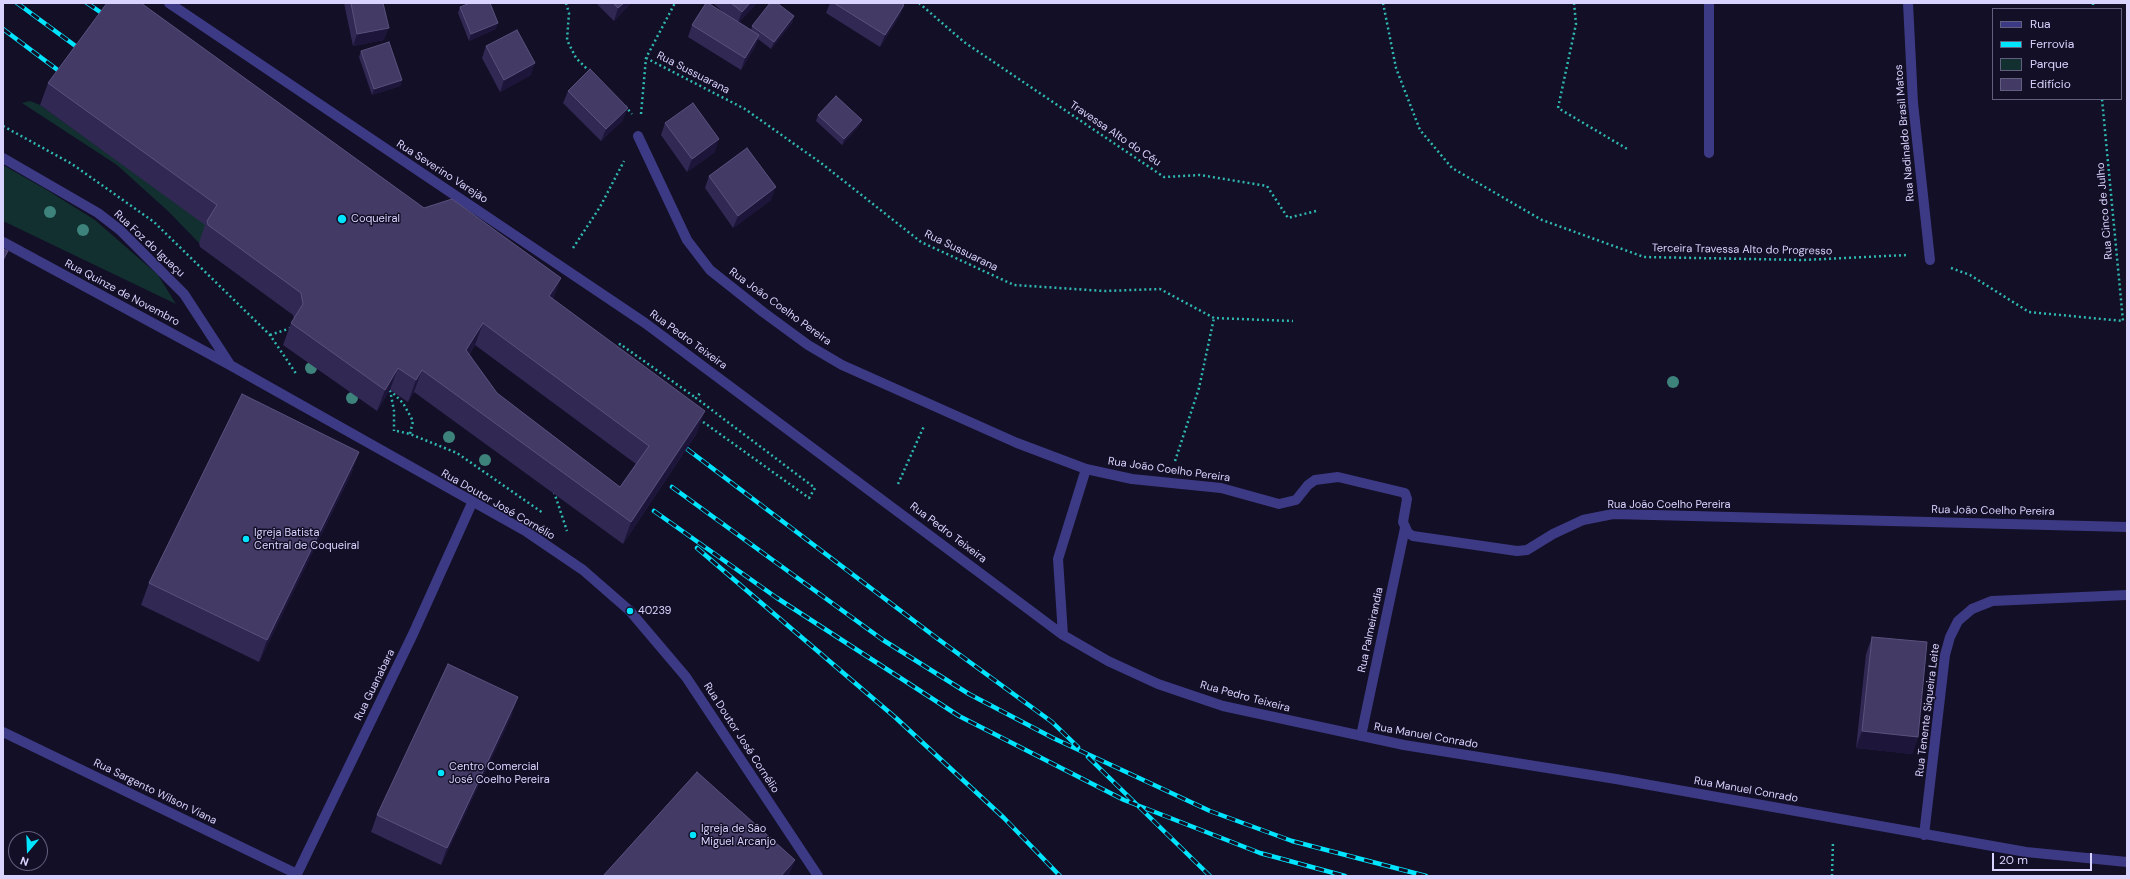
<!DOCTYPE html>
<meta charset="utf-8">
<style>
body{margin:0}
#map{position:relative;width:2130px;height:879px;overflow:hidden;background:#130f26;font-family:"DM Sans",sans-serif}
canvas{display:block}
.frame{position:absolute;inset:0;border:4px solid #d9d4ff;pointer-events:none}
.legend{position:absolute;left:1992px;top:8px;width:130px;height:92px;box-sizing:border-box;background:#130f26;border:1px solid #625e7d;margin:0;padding:5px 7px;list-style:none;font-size:12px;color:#d9d4ff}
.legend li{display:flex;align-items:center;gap:8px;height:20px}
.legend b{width:20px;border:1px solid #625e7d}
.north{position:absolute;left:8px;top:831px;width:40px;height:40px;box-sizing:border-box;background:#130f26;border:1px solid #625e7d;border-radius:50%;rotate:199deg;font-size:11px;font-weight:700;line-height:16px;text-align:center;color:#d9d4ff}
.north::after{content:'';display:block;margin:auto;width:14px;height:18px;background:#00e5ff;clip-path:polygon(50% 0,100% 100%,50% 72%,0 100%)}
.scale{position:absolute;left:1992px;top:853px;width:100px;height:18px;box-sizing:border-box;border:2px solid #d9d4ff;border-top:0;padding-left:5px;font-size:12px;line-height:14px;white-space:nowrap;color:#d9d4ff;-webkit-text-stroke:3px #130f26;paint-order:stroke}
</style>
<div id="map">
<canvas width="2130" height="879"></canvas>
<div class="frame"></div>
<ul class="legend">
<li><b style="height:5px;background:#3d3a85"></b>Rua</li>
<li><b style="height:5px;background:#00e5ff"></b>Ferrovia</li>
<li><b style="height:11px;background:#12302f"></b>Parque</li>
<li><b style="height:11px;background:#433a66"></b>Edifício</li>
</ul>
<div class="north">N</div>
<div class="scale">20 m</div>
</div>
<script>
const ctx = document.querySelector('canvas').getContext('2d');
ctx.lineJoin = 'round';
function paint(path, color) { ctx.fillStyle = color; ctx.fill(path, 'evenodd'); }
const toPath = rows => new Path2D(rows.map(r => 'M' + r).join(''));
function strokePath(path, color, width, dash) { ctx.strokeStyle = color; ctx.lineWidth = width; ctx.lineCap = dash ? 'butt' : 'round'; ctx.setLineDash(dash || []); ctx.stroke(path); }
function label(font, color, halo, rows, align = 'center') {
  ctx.font = font + ' "DM Sans",sans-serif'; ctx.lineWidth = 3; ctx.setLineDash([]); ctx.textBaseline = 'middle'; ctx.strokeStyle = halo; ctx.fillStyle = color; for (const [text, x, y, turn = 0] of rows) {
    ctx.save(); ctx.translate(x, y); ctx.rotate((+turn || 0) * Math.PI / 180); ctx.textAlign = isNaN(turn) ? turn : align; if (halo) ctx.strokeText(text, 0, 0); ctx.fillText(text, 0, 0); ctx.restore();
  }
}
paint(toPath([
 [30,101,40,105,209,227,199,243,169,212,117,165,22,103],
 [3,165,47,190,95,220,158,275,176,304,3,221]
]), '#12302f');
strokePath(toPath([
 [566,3,569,13,567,40,576,58,590,72],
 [919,3,964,42,1164,177,1200,175,1267,186,1288,218,1316,211],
 [1383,3,1396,68,1420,130,1452,168,1542,220,1644,257,1803,260,1907,255],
 [1574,3,1576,24,1558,108,1629,150],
 [2093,3,2093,9],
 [646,58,745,109,821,163,921,242,1014,285,1104,291,1160,289,1214,318,1293,321],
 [625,106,632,114],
 [641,114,646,58,675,3],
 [3,126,72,164,154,222,270,335,297,375],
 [573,248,600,207,624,161],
 [1951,268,1970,275,2029,312,2123,321,2102,99],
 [270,335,291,328],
 [616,349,620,344,696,398],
 [390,390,403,403,413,421,410,434],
 [390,390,394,411,394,431],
 [699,419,809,498,815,488,696,398,701,392],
 [397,431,410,434,457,453,543,513],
 [1175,461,1199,388,1214,318],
 [898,484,924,426],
 [554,492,567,531],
 [1832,876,1833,841]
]), '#2fb8b0', 2.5, [2, 3]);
strokePath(toPath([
 [169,3,645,323,1063,635,1108,661,1158,684,1223,706,1404,745,1616,779,2026,852,2127,862],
 [1908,3,1913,103,1930,260],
 [638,136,687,240,710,270,763,312,808,345,842,365,1017,443,1086,469,1132,479,1221,488,1279,504,1296,500,1308,485,1315,480,1338,477,1405,493,1407,499,1403,522,1408,533,1413,536,1517,551,1527,550,1553,534,1583,520,1613,514,2127,527],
 [1709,153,1709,3],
 [3,158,98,213,120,230,184,294,229,363],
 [3,242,230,365,527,532,583,570,630,611,686,677,818,876],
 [1063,635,1058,559,1086,469],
 [3,732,297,874],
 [1361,736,1405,528],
 [1924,835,1945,655,1950,637,1958,621,1972,609,1992,601,2127,595],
 [296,876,413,634,472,503]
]), '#3d3a85', 10);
const rail = toPath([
 [17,3,81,50],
 [87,3,106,16],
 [3,29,63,74],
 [687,449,938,639,1052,722,1078,747],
 [672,487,883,640,969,694,1053,738,1210,811,1292,841,1426,876],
 [654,511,777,598,959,716,1124,800,1260,853,1345,876],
 [697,548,896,718,1004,818,1060,876],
 [1088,757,1210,876]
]);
strokePath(rail, '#00e5ff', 4.5);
strokePath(rail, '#130f26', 3, [9]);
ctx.fillStyle = '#3d827b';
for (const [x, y] of [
 [50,212],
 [83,230],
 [311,368],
 [1673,382],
 [352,398],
 [449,437],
 [485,460]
]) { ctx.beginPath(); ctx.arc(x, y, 6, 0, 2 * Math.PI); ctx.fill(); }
paint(toPath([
 [344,3,383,3,384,40,353,46],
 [596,3,631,3,614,21],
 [713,3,757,3,739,22,751,30,752,26,794,16,792,23,771,49,758,39,755,47,741,70,688,37,692,25,724,13],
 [830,3,901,3,904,5,899,17,880,47,826,13],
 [460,7,496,29,469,41,458,13],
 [486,46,531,75,500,92,482,58],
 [361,51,402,80,400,86,372,95,359,57],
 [48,83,424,208,554,300,697,433,623,544,414,392,408,402,390,390,377,411,283,345,291,323,294,319,293,315,200,247,199,243,205,225,40,105],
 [475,345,636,464,620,487,497,393,469,355],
 [568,91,623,120,601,141,563,103],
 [818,115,862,120,859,126,842,145,816,121],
 [665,123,715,152,687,172,661,135],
 [709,176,771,200,733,228,705,188],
 [359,452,351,474,259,662,141,605,149,583],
 [1872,637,1918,737,1912,754,1856,748,1866,654],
 [512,715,441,865,371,832,377,815]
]), '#312854');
paint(toPath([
 [624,3,631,3,614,21,618,8],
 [750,3,757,3,737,25,742,12],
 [904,5,899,17,880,47,885,35],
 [794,16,792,23,771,49,774,42],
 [498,23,496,29,469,41,471,34],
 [389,28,384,40,353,46,357,34],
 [759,35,755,47,741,70,745,58],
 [535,63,531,75,500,92,504,80],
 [402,80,400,86,372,95,374,89],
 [628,108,623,120,601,141,606,129],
 [862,120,859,126,842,145,844,139],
 [719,139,715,152,687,172,692,159],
 [776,187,771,200,733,228,738,216],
 [8,251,3,264,3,260],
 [561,278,553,300,549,296],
 [483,323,475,345,458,372,466,350],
 [398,368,390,390,377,411,385,390],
 [422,370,414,392,408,402,416,380],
 [705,411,697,433,623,544,631,522],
 [359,452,351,474,259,662,267,640],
 [518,697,512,715,441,865,447,848],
 [1862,731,1918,737,1912,754,1856,748],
 [795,860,789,876,781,876]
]), '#1d163a');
const building = toPath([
 [107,3,141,3,424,208,452,199,561,278,549,296,705,411,631,522,422,370,416,380,398,368,385,390,291,323,303,304,301,293,208,225,207,221,217,205,48,83,107,3],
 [483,323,649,446,620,487,497,393,466,350,483,323],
 [351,3,383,3,389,28,357,34,351,3],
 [470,3,490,3,498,23,471,34,460,7,470,3],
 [613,3,624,3,618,8,613,3],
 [706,3,708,3,759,35,745,58,692,25,706,3],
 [731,3,750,3,742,12,731,3],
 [770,3,777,3,794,16,774,42,752,26,770,3],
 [834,3,901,3,904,5,885,35,834,3],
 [517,30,535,63,504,80,486,46,517,30],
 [389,42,402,80,374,89,361,51,389,42],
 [590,69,628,108,606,129,568,91,590,69],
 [836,96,862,120,844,139,818,115,836,96],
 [693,103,719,139,692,159,665,123,693,103],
 [747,148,776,187,738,216,709,176,747,148],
 [3,249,8,251,3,260,3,249],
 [242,394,359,452,267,640,149,583,242,394],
 [1872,637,1927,642,1918,737,1862,731,1872,637],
 [448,664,518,697,447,848,377,815,448,664],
 [697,772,795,860,781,876,603,876,697,772]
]);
paint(building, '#433a66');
strokePath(building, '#5a527e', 1);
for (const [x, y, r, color] of [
 [342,219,5,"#00e5ff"],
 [246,539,4,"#00e5ff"],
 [630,611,4,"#00e5ff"],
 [441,773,4,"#00e5ff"],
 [693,835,4,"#00e5ff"]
]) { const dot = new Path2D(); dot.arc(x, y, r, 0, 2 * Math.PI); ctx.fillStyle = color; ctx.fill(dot); strokePath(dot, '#130f26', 1.5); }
label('11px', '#d9d4ff', '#130f26', [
 ["Rua Sussuarana",693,73,27],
 ["Rua Nadinaldo Brasil Matos",1905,133,-95],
 ["Travessa Alto do Céu",1115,134,34],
 ["Rua Severino Varejão",442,172,33],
 ["Rua Cinco de Julho",2105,211,-95],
 ["Rua Foz do Iguaçu",149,244,43],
 ["Terceira Travessa Alto do Progresso",1742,250,1],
 ["Rua Sussuarana",961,251,26],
 ["Rua Quinze de Novembro",122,293,28],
 ["Rua João Coelho Pereira",780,307,36],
 ["Rua Pedro Teixeira",688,340,36],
 ["Rua João Coelho Pereira",1169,470,8],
 ["Rua Doutor José Cornélio",498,505,30],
 ["Rua João Coelho Pereira",1669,505],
 ["Rua João Coelho Pereira",1993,511,1],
 ["Rua Pedro Teixeira",948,533,37],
 ["Rua Palmeirandia",1371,630,-78],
 ["Rua Guanabara",375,685,-64],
 ["Rua Pedro Teixeira",1245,697,15],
 ["Rua Tenente Siqueira Leite",1928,710,-83],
 ["Rua Manuel Conrado",1426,736,10],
 ["Rua Doutor José Cornélio",741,738,57],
 ["Rua Manuel Conrado",1746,790,10],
 ["Rua Sargento Wilson Viana",155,792,26]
]);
label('11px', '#d9d4ff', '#130f26', [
 ["Coqueiral",351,219],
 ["Igreja Batista",254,533],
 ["Central de Coqueiral",254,546],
 ["40239",638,611],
 ["Centro Comercial",449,767],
 ["José Coelho Pereira",449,780],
 ["Igreja de São",701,829],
 ["Miguel Arcanjo",701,842]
], 'left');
</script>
